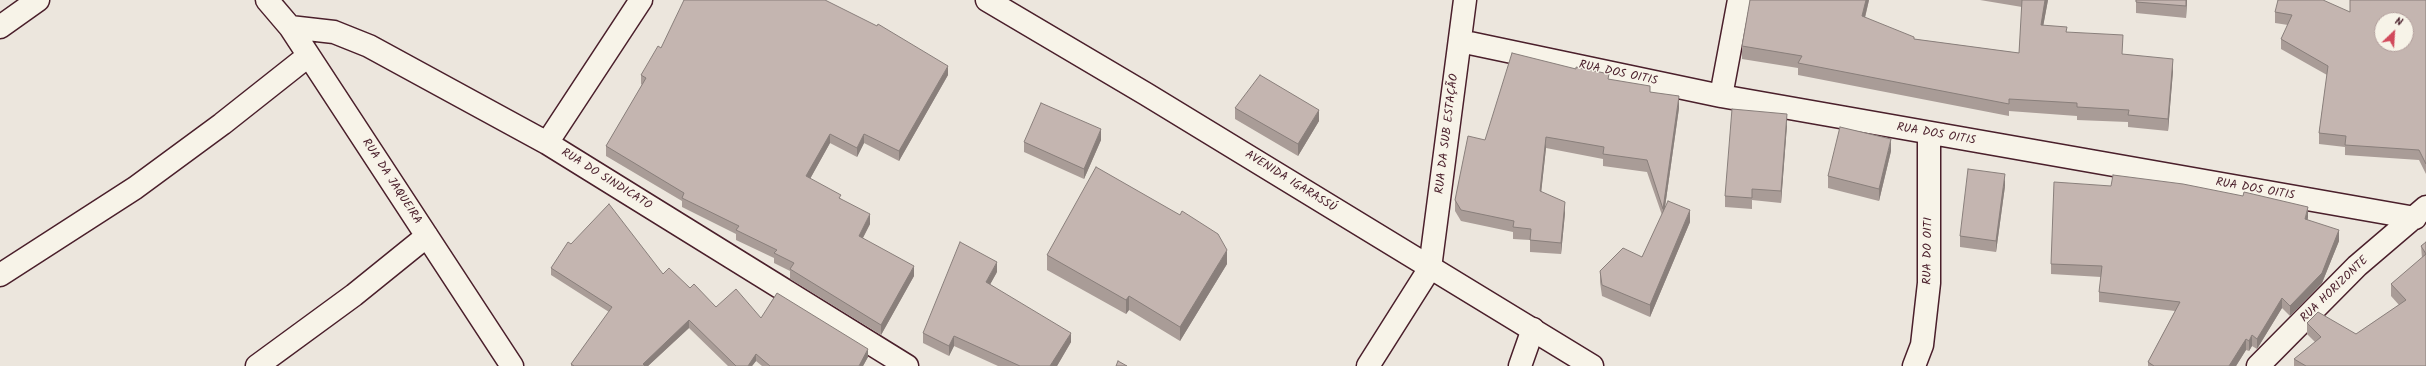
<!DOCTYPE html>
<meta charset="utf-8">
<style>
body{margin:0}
#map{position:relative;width:2426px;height:366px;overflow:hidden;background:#ece6dd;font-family:Kalam,sans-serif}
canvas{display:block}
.north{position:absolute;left:2374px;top:12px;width:40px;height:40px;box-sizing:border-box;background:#f7f3e8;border:1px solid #b29e9c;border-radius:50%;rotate:25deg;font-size:11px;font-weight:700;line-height:16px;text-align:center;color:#4a1f2b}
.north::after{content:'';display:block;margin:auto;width:14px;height:18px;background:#d1495b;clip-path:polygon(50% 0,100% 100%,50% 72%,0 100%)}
</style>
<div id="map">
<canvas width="2426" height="366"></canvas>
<div class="north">N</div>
</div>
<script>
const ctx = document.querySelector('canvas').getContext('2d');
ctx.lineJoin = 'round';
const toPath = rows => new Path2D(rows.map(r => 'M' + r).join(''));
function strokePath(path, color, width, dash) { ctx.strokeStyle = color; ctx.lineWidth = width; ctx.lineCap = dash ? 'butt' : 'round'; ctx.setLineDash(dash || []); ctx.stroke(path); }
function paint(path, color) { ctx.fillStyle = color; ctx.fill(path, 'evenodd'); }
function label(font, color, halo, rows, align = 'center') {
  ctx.font = font + ' Kalam,sans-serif'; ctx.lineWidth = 3; ctx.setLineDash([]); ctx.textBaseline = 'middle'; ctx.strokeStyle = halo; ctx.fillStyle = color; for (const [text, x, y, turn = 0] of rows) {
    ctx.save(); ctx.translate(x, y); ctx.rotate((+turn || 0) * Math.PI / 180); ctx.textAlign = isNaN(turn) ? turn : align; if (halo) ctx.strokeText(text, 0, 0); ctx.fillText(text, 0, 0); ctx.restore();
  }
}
const minor = toPath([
 [267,0,290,27,512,366],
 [0,27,38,0],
 [290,27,334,32,369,46,547,143,907,366],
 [1460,41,1721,96,2415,218],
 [1721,96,1739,0],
 [547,143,641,0],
 [0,275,135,188,222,124,308,56],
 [257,366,354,295,427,236],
 [1368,366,1430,268,1465,0],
 [1520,366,1533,329],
 [1914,366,1922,345,1929,283,1929,134],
 [2258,366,2357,266,2426,207]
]);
const major = toPath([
 [987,0,1146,94,1592,366]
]);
strokePath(minor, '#4a1f2b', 25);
strokePath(major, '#4a1f2b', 25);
strokePath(minor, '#f7f3e8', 22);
strokePath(major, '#f7f3e8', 22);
paint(toPath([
 [1869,0,1865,18,1914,39,2019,53,2022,7,1980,0,2048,0,2043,26,2067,32,2122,54,2173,71,2168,131,2128,127,2128,122,2077,120,2077,116,2009,111,2009,116,1798,75,1798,68,1742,59,1742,46],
 [2136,0,2187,0,2186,18,2136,13],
 [2426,0,2426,174,2419,160,2345,155,2345,147,2319,144,2319,133,2327,75,2281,49,2281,39,2288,25,2275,23,2275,12,2350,12],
 [661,48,948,75,899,161,864,143,857,157,830,143,810,179,841,199,870,224,863,238,914,276,881,335,790,279,790,271,774,263,774,258,736,240,736,234,682,207,682,201,606,156,606,146,642,85,641,84,641,75],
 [1609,79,1650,92,1679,108,1665,207,1690,222,1650,317,1602,296,1600,282,1600,271,1642,257,1662,215,1647,172,1603,166,1603,159,1546,148,1541,192,1565,213,1561,254,1530,252,1530,240,1513,239,1513,232,1461,221,1455,211,1455,200,1485,140],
 [1235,108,1319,121,1298,156,1235,119],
 [1787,125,1781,203,1752,200,1752,209,1725,207,1725,196],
 [1101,140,1084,179,1024,152,1024,142],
 [1891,151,1879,201,1828,188,1828,176],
 [2005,186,1996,252,1960,247,1960,236],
 [2308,217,2308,220,2339,241,2322,283,2290,316,2282,308,2257,349,2252,346,2249,351,2246,350,2236,366,2148,366,2148,362,2175,311,2099,302,2099,292,2101,277,2051,274,2051,264],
 [2426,242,2426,366,2294,366,2294,359,2315,342,2307,334,2307,323,2356,334,2399,305,2391,296,2391,284,2422,258,2421,246],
 [571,244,663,274,690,288,716,307,761,318,868,357,863,366,762,366,756,361,752,366,728,366,689,328,648,366,571,366,571,364,609,312,551,275,551,268],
 [1047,255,1227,264,1180,341,1129,310,1126,314,1047,270],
 [997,272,990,284,1071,342,1057,366,998,366,954,346,949,356,923,343,923,333]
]), '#a99c97');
paint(toPath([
 [1866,0,1869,0,1862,29,1862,16],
 [2045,0,2048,0,2041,38,2041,25],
 [2186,0,2187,0,2186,18],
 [2173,59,2173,71,2168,131,2168,119],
 [948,66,948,75,899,161,899,151],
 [1679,96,1679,108,1663,221,1663,209],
 [1319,110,1319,121,1298,156,1298,144],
 [1787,114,1787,125,1781,203,1781,191],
 [1101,129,1101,140,1084,179,1084,169],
 [830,134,830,143,806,186,806,176],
 [864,134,864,143,857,157,857,148],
 [1546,137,1546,148,1540,203,1540,191],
 [1891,139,1891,151,1879,201,1879,189],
 [2005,174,2005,186,1996,252,1996,241],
 [1565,202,1565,213,1561,254,1561,243],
 [2308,207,2308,217,2305,229,2305,219],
 [1690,210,1690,222,1650,317,1650,305],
 [870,214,870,224,859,245,859,236],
 [2339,230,2339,241,2322,283,2290,316,2290,306],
 [1227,250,1227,264,1180,341,1180,327],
 [997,262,997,272,986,292,986,282],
 [914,266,914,276,881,335,881,325],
 [1129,296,1129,310,1126,314,1126,300],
 [2282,298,2282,308,2257,349,2257,339],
 [689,320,689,328,648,366,643,366,643,364],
 [1071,333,1071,342,1057,366,1050,366],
 [2252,335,2252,346,2249,351,2249,341],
 [954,336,954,346,949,356,949,346],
 [2246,339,2246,350,2236,366,2229,366],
 [868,349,868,357,863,366,859,366],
 [756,354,756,361,752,366,748,366]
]), '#897f7b');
const building = toPath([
 [684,0,825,0,877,26,878,24,948,66,899,151,864,134,857,148,830,134,806,176,841,195,839,198,870,214,859,236,914,266,881,325,790,269,794,263,774,253,777,250,736,230,739,226,682,198,684,193,606,146,646,78,641,75,658,46,661,48,684,0],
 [1750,0,1866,0,1862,16,1914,37,1914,39,2019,53,2022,0,2045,0,2041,25,2067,27,2066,32,2123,35,2122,54,2173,59,2168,119,2128,115,2129,110,2077,107,2077,103,2009,99,2009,104,1798,63,1802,56,1742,46,1750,0],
 [2136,0,2186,0,2186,6,2136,2,2136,0],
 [2278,0,2323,0,2350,12,2350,0,2426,0,2426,164,2419,150,2345,145,2346,136,2319,133,2328,66,2281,39,2292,15,2275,12,2278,0],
 [2382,20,2406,20,2406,44,2382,44,2382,20],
 [1512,53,1576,69,1576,67,1609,74,1608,79,1650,86,1650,92,1679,96,1663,209,1647,160,1603,154,1604,147,1546,137,1540,191,1565,202,1561,243,1530,240,1531,229,1513,227,1514,221,1461,210,1455,200,1468,136,1485,140,1512,53],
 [1260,75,1319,110,1298,144,1235,108,1260,75],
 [1041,103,1101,129,1084,169,1024,142,1041,103],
 [1732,109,1787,114,1781,191,1752,189,1752,198,1725,196,1732,109],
 [1840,127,1891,139,1879,189,1828,176,1840,127],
 [1096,167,1180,215,1182,211,1218,234,1227,250,1180,327,1129,296,1126,300,1047,255,1096,167],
 [1968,169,2005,174,1996,241,1960,236,1968,169],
 [2113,175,2183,184,2243,196,2244,192,2308,207,2305,219,2339,230,2322,273,2290,306,2282,298,2257,339,2252,335,2249,341,2246,339,2229,366,2154,366,2148,362,2180,302,2099,292,2102,266,2051,264,2054,182,2111,186,2113,175],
 [1668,201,1690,210,1650,305,1602,285,1600,271,1623,248,1642,257,1668,201],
 [609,204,663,274,669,268,690,288,694,284,716,307,736,289,761,318,777,293,868,349,859,366,770,366,756,354,748,366,736,366,689,320,643,364,645,366,574,366,571,364,612,307,551,268,568,242,571,244,609,204],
 [960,242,997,262,986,282,1071,333,1050,366,1020,366,954,336,949,346,923,333,960,242],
 [2426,242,2426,366,2306,366,2294,359,2321,337,2307,323,2318,312,2356,334,2406,300,2391,284,2426,254,2421,246,2426,242],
 [1118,361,1127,366,1116,366,1118,361]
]);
paint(building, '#c4b5b0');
strokePath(building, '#897f7b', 1);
label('12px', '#4a1f2b', '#f7f3e8', [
 ["RUA DOS OITIS",1618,74,12],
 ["RUA DA SUB ESTAÇÃO",1448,134,-83],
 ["RUA DOS OITIS",1936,135,10],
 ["RUA DO SINDICATO",606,180,32],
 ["RUA DA JAQUEIRA",391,182,57],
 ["AVENIDA IGARASSÚ",1290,182,32],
 ["RUA DOS OITIS",2255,190,10],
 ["RUA DO OITI",1929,251,-89],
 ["RUA HORIZONTE",2335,290,-44]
]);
</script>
